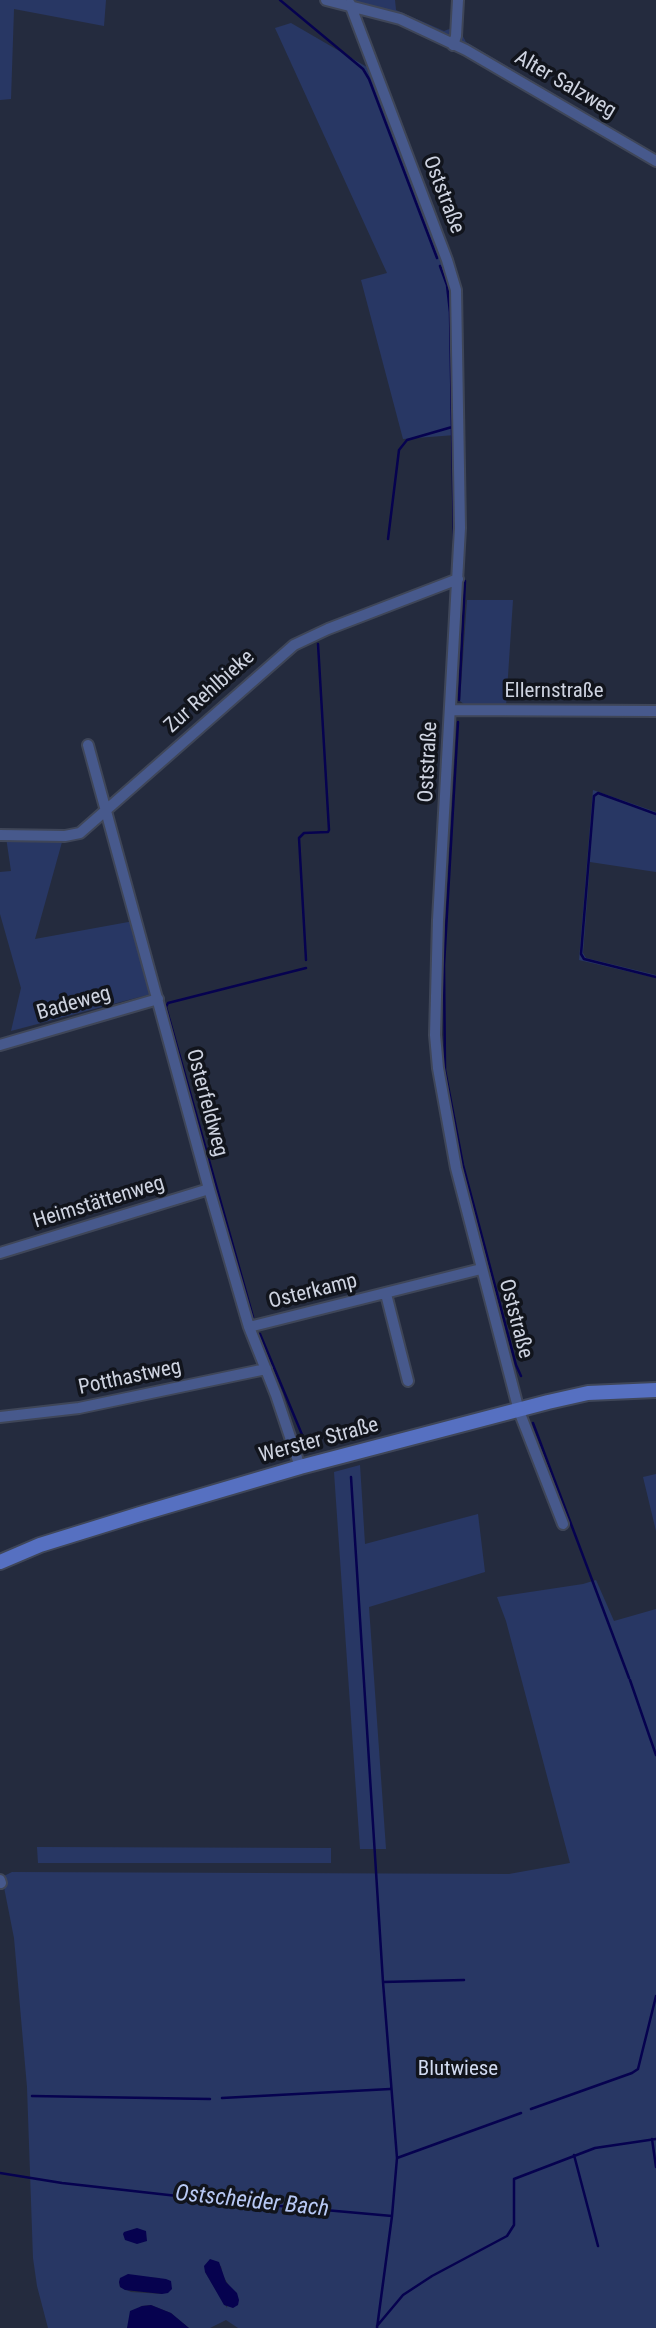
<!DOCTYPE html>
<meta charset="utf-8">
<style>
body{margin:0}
canvas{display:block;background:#242b3e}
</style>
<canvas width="656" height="2328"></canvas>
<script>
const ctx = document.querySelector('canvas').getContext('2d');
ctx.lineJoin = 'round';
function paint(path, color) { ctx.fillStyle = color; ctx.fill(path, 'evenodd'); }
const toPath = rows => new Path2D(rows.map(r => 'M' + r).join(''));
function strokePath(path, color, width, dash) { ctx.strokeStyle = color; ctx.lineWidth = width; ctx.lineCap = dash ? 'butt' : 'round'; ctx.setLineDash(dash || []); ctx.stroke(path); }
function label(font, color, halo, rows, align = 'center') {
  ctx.font = font + ' "Roboto Condensed",sans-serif'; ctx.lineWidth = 7; ctx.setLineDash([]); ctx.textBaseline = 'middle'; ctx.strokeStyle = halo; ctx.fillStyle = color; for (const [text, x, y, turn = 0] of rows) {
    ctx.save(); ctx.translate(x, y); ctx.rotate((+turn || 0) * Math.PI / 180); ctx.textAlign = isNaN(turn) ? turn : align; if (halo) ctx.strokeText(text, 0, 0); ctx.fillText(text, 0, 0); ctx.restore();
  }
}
paint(toPath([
 [0,0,106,0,104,26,14,9,11,99,0,100],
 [351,0,395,0,396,10,444,31,452,28,460,31,466,42,656,154,656,168,455,48],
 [291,23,372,70,454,291,455,435,403,439,361,280,387,273,275,28],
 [467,600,513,600,506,706,465,705,460,701],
 [593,790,656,812,656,872,590,862,583,953,586,958,656,975,656,978,579,960],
 [6,837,62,842,35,939,134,921,151,994,11,1031,21,988,0,914,0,872,11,871],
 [360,1465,365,1544,478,1514,485,1572,369,1607,386,1849,360,1849,334,1472],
 [656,1474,656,1531,643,1477],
 [596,1580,614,1621,656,1609,656,2328,238,2328,226,2320,210,2328,189,2328,171,2313,151,2305,141,2306,127,2328,48,2328,37,2286,33,2258,27,2087,14,1938,2,1877,12,1872,509,1874,570,1863,506,1621,497,1597,583,1584],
 [221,2266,223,2276,230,2287,227,2308,205,2272],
 [138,2277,160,2278,162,2294,131,2292,120,2287,119,2282],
 [37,1847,331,1848,331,1863,38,1863]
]), '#283764');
paint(toPath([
 [137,2228,146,2231,147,2241,137,2244,125,2240,123,2234,124,2232],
 [210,2259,219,2262,226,2282,237,2293,239,2300,238,2305,233,2308,224,2305,205,2272,204,2266],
 [128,2274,166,2279,171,2281,172,2289,168,2293,162,2294,125,2290,120,2287,119,2282,120,2278],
 [151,2305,171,2313,189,2328,127,2328,130,2311,142,2306]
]), '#06024f');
strokePath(toPath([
 [280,0,363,69,369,79,437,258],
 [440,266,447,285,450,312,454,544],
 [388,539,399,450,407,440,452,427],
 [459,700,465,581],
 [458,722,444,965,445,1070,463,1165,516,1365,521,1376],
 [656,814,598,793,594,796,581,954,584,959,656,977],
 [306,960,299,838,304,833,328,832,329,830,318,644],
 [253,1317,166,1007,168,1003,306,968],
 [260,1334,303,1437,317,1448],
 [533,1423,629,1678],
 [351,1477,383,1982,397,2158,392,2216],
 [630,1680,656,1755],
 [383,1982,464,1980],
 [32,2096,210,2099],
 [222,2098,390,2089],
 [531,2109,632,2073,638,2069,656,1996],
 [652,2139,656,2167],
 [574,2155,598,2246],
 [397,2158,521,2113],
 [0,2173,62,2183,213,2200,392,2216,377,2328],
 [377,2326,403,2295,432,2276,507,2236,514,2225,514,2179,595,2148,656,2139]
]), '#06024f', 2.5);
const street = toPath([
 [326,0,400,19,466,50,656,161],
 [350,4,447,260,456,290,460,528,438,920,435,1035,438,1068,456,1168,519,1411,563,1524],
 [453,45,456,36,458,0],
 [451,710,656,711],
 [88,745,209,1189,249,1327,276,1395,300,1467],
 [0,835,65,836,80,833,294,645,328,629,458,579],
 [0,1045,158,999],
 [0,1253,209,1189],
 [386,1294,408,1381],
 [249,1327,481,1269],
 [0,1417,79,1408,266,1369],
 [0,1880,1,1883]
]);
const secondary = toPath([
 [0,1562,40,1545,140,1514,300,1467,548,1402,588,1393,656,1390]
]);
strokePath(street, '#3f4658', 14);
strokePath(secondary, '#3f4658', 18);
strokePath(street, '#47598c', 10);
strokePath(secondary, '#5670c1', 14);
label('21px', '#ced3e0', '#11141c', [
 ["Alter Salzweg",565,85,30],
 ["Oststraße",443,195,69],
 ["Zur Rehlbieke",210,692,-42],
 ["Ellernstraße",554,692],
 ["Oststraße",429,762,-87],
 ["Badeweg",74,1004,-16],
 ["Osterfeldweg",206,1103,75],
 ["Heimstättenweg",99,1203,-17],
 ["Osterkamp",313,1292,-14],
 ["Oststraße",515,1319,75],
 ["Potthastweg",130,1378,-12],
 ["Werster Straße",319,1441,-15]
]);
label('21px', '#d1daf0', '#11141c', [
 ["Blutwiese",458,2070]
]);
label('italic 23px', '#b8c9f5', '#11141c', [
 ["Ostscheider Bach",252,2202,6]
]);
</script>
